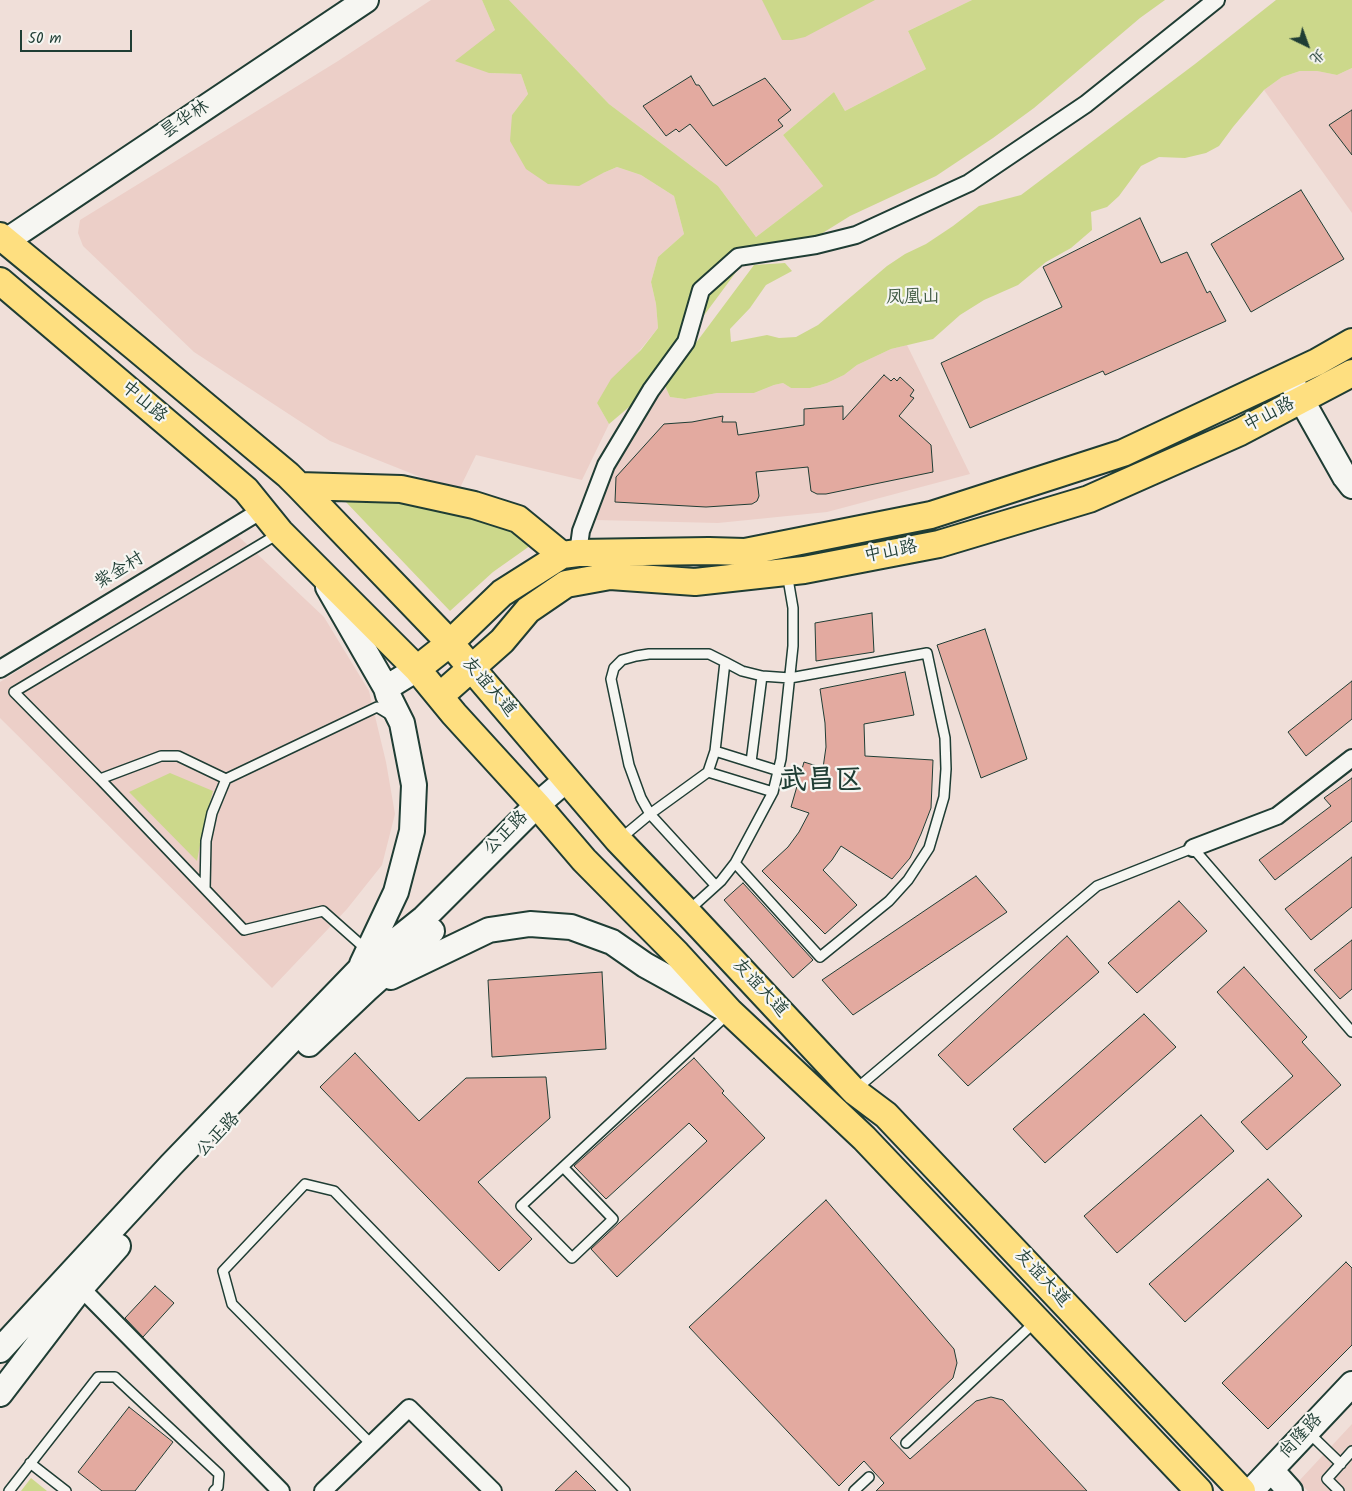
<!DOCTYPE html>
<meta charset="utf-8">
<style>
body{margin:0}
#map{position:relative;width:1352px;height:1491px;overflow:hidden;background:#f0dfd9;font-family:Kalam,"LXGW WenKai TC",sans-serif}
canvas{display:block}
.north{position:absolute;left:1282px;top:20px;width:50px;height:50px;-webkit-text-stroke:4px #f6f6f2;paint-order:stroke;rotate:138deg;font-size:14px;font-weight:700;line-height:20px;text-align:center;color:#1f3d34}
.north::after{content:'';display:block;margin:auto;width:18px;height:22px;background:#1f3d34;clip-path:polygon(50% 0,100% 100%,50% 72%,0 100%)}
.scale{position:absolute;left:20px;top:30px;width:112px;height:22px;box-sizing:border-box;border:2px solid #1f3d34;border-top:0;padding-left:6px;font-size:15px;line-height:18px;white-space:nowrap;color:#1f3d34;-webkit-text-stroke:4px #f6f6f2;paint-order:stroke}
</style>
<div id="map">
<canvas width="1352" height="1491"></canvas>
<div class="north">北</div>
<div class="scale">50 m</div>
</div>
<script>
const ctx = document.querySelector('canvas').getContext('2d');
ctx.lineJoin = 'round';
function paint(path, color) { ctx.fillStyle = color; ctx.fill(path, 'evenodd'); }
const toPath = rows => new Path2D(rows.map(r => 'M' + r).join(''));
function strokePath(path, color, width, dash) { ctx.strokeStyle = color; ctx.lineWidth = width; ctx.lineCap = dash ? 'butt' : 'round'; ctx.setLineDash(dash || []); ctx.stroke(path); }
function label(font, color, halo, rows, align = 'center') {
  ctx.font = font + ' Kalam,"LXGW WenKai TC",sans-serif'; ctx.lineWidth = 4.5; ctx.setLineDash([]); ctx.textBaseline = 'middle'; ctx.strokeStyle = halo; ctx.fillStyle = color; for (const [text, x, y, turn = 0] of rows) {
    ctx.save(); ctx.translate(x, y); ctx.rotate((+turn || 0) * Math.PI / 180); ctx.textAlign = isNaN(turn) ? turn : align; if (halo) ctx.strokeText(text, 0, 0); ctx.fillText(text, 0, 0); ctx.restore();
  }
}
paint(toPath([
 [431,0,482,0,495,30,489,73,521,74,528,94,512,115,603,173,617,167,641,175,674,196,684,234,658,257,651,282,656,304,658,328,597,403,609,424,582,480,476,455,458,492,330,441,194,352,83,246,78,233,80,220,338,61],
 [509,0,972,0,908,31,926,69,845,111,834,92,783,135,823,186,756,237,718,186,609,104],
 [1352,68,1352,213,1264,90,1282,77,1300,71,1317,71,1337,75],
 [907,345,970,474,827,512,718,523,596,520,624,432,666,388,670,397,685,399,717,393,754,393,774,385,783,383,791,388,810,388,827,383,844,375,857,365,891,349],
 [236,534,324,617,369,691,386,762,395,814,382,865,347,909,272,988,0,718,0,682],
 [1352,1424,1352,1491,1308,1491,1298,1482]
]), '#eccfc8');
paint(toPath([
 [482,0,509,0,609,104,718,186,756,237,823,186,783,135,834,92,845,111,926,69,908,31,972,0,1165,0,1140,18,1034,108,993,138,936,176,850,216,813,239,742,264,648,391,609,424,597,403,611,379,641,350,658,328,656,304,651,282,658,257,684,234,674,196,641,175,617,167,603,173,579,186,548,184,526,169,510,141,512,115,528,94,521,74,489,73,455,61,495,30],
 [762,0,875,0,805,37,792,40,782,40],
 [1276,0,1352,0,1352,68,1337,75,1317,71,1300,71,1282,77,1264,90,1233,127,1219,146,1206,153,1185,158,1159,157,1141,166,1119,196,1107,207,1091,212,1092,230,1071,248,1046,262,1018,285,984,300,960,315,933,339,891,349,857,365,844,375,827,383,810,388,791,388,783,383,774,385,754,393,717,393,685,399,670,397,666,388,666,383,754,265,785,263,792,271,766,285,750,308,730,329,731,342,767,335,779,338,796,337,818,325,887,266,905,254,926,244,953,226,979,206,1021,195,1195,64],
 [344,500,402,503,500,523,534,543,493,572,450,611],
 [170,773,213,791,204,824,197,861,129,792],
 [31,1478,47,1491,21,1491]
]), '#ccd88b');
const building = toPath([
 [691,76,696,85,699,85,713,106,765,78,791,110,778,120,783,126,726,166,690,124,679,132,676,129,666,136,643,106,691,76],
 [1352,110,1352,155,1329,125,1352,110],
 [1301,190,1344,259,1251,312,1211,244,1301,190],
 [1140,218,1161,263,1187,252,1207,293,1210,291,1226,321,1105,375,1103,371,970,428,941,363,1062,307,1043,267,1140,218],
 [884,375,891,381,894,378,897,381,900,377,914,390,910,396,914,398,899,416,931,445,933,472,826,494,817,494,811,491,808,467,756,472,759,496,757,501,752,504,706,507,615,502,616,477,664,424,692,422,723,416,722,422,736,422,738,435,804,425,804,409,843,406,843,420,884,375],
 [872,613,874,652,816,661,815,623,872,613],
 [985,629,1027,759,981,778,937,645,985,629],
 [905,672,914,715,864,724,865,756,933,760,931,808,921,834,910,858,892,879,841,846,832,860,823,870,857,905,825,934,762,871,788,847,799,832,809,813,791,807,804,762,823,768,826,747,825,723,820,689,905,672],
 [1352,681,1352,719,1306,756,1288,732,1352,681],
 [1352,778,1352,821,1275,880,1259,860,1331,806,1324,798,1352,778],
 [1352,857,1352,907,1311,940,1285,909,1352,857],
 [976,876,1007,912,853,1015,822,980,976,876],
 [743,883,813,960,793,978,724,900,743,883],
 [1179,901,1207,931,1137,993,1108,963,1179,901],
 [1067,936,1099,972,968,1086,938,1055,1067,936],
 [1352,940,1352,989,1340,999,1314,970,1352,940],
 [1244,967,1307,1037,1302,1042,1341,1085,1267,1150,1241,1122,1293,1076,1217,992,1244,967],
 [602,972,606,1049,492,1057,488,980,602,972],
 [1144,1014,1176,1047,1045,1163,1013,1129,1144,1014],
 [355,1053,419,1121,466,1078,546,1077,550,1118,478,1182,532,1239,499,1271,320,1087,355,1053],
 [694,1058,724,1091,722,1093,765,1138,617,1277,591,1249,707,1141,689,1123,606,1199,574,1166,694,1058],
 [1201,1115,1234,1151,1117,1253,1084,1216,1201,1115],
 [1268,1179,1302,1216,1185,1322,1149,1284,1268,1179],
 [826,1200,954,1349,957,1363,953,1378,890,1438,910,1459,976,1401,991,1397,1003,1400,1087,1491,876,1491,884,1483,864,1461,839,1486,689,1327,826,1200],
 [1346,1262,1352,1268,1352,1345,1268,1429,1222,1383,1346,1262],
 [155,1286,174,1303,143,1337,125,1318,155,1286],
 [129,1407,173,1442,135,1491,102,1491,78,1472,129,1407],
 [576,1471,596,1491,555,1491,576,1471]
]);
paint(building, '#e3aaa0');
strokePath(building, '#1f3d34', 1);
const lane = toPath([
 [725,662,742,671,762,676,790,678,927,653,945,738,946,769,944,797,929,848,908,880,889,901,820,957,735,863],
 [715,751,779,771],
 [751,762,762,676],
 [708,772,715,751,725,662,709,654,649,654,636,656,622,660,614,668,611,679,629,765,641,798,650,814,715,885],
 [100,779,205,889],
 [226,779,178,756,161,756,100,779,14,692,278,534],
 [620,839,650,814,708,772,773,792],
 [689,910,721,881,735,863,773,792,781,759,793,646,793,608,787,573],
 [368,951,323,911,244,930,205,889,206,841,212,813,226,779,377,707,392,716],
 [856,1089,1097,886,1193,848,1352,1032],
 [563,1167,613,1219,572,1258,521,1206,728,1014],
 [1309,1433,1341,1464],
 [906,1443,1035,1322],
 [371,1444,232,1304,223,1271,305,1184,334,1191,625,1491],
 [30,1463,66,1491],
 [9,1491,98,1377,115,1377,219,1474,218,1487,214,1491],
 [854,1491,869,1477],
 [1339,1491,1327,1479,1352,1451]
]);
const street = toPath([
 [578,553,581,531,606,465,651,390,686,342,701,290,738,257,816,245,856,235,969,183,1086,104,1216,0],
 [0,669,262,510],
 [1193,848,1277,816,1352,758],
 [81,1288,281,1491],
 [323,1491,409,1408,493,1491]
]);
const secondary = toPath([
 [6,241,366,0],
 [1292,383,1345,477,1352,486],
 [328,587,386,688],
 [362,964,396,892,412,831,414,785,402,723,388,695,386,688,417,669],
 [391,977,489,930,530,924,571,927,612,942,645,965,721,1007],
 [309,1044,367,989,432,931],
 [0,1350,171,1165,359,970,424,918,537,805,566,780],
 [0,1394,81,1288,118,1246],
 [1271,1470,1290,1491],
 [1251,1491,1352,1384]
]);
const primary = toPath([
 [0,236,136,348,288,475,299,486,450,643,618,840,687,912,854,1091,886,1115,1242,1491],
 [0,281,246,490,280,532,417,669,454,714,537,805,584,860,677,954,730,1012,864,1138,1199,1491],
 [299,486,401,489,474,505,518,519,562,555],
 [417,669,450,643,502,593,562,555,578,553,709,551,745,552,931,515,1123,453,1317,362,1352,342],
 [440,696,502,641,528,610,566,584,610,576,695,582,804,570,939,544,1089,499,1240,432,1352,373]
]);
strokePath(lane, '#1f3d34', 12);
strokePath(street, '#1f3d34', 20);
strokePath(secondary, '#1f3d34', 28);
strokePath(primary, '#1f3d34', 30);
strokePath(lane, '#f6f6f2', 9);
strokePath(street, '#f6f6f2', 16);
strokePath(secondary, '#f6f6f2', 24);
strokePath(primary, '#fedf80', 26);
label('18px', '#1f3d34', '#f6f6f2', [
 ["昙华林",186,121,-34],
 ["中山路",143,403,40],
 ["中山路",1270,416,-27],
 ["中山路",891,553,-11],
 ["紫金村",120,572,-31],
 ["友谊大道",488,688,49],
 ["公正路",507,834,-45],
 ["友谊大道",759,989,47],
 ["公正路",219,1136,-46],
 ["友谊大道",1041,1279,47],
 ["尚隆路",1302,1437,-47]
]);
label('18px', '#425c45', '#f6f6f2', [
 ["凤凰山",913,299]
]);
label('bold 28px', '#1f3d34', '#f6f6f2', [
 ["武昌区",821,783]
]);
</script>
